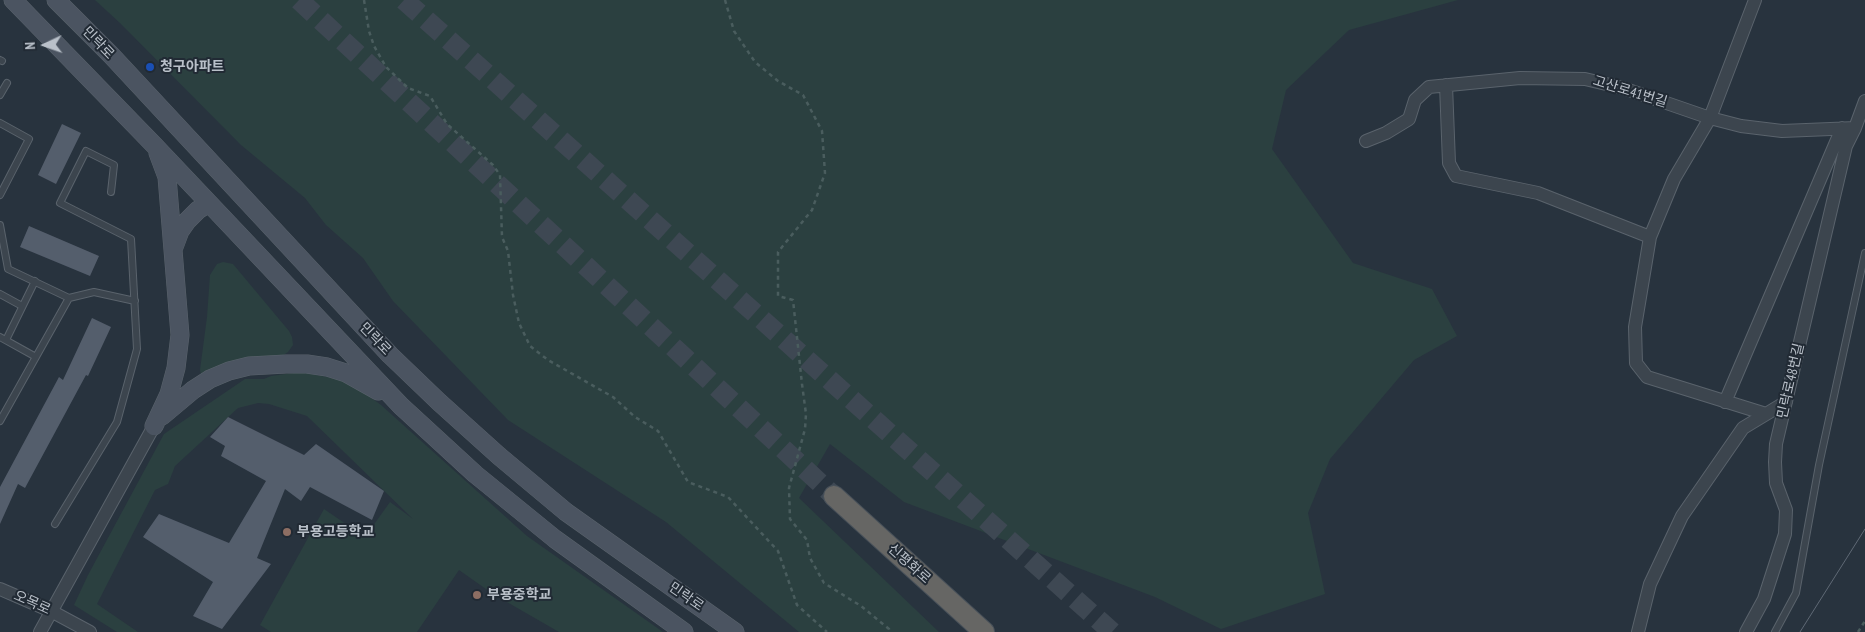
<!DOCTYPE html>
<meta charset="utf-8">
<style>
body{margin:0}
#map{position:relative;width:1865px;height:632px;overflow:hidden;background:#28333e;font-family:"PT Sans Narrow",sans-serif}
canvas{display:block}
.north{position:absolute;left:20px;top:20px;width:50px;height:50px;-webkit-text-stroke:4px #212a34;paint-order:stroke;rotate:267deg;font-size:14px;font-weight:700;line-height:20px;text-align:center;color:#b9c0c9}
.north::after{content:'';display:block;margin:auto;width:18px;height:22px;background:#b9c0c9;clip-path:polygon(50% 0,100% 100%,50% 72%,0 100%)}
</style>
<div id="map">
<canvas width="1865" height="632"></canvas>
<div class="north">N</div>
</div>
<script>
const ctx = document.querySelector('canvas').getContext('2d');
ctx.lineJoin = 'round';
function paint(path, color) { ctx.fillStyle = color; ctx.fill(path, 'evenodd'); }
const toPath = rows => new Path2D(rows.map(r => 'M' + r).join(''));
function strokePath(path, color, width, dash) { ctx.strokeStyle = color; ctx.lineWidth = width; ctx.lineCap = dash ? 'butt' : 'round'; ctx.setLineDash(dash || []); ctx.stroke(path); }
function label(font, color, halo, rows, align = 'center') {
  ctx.font = font + ' "PT Sans Narrow","Noto Sans KR",sans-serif'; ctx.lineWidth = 4; ctx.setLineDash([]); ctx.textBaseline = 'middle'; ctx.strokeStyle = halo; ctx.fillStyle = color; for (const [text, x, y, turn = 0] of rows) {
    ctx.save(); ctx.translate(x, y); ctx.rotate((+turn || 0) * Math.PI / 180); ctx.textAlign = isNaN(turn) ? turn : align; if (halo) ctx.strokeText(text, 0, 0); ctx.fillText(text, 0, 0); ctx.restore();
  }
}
paint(toPath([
 [95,0,1458,0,1349,30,1286,90,1272,149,1353,263,1432,289,1457,336,1414,360,1330,459,1308,513,1325,594,1221,629,1155,597,904,502,830,444,799,498,939,632,799,632,666,522,508,420,393,301,363,258,326,225,305,198,241,145,120,23],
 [223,262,233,264,289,331,292,337,293,345,288,352,282,356,220,385,211,383,202,378,200,370,207,317,210,275,217,264],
 [300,372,348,381,381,405,527,536,663,632,559,632,493,594,459,570,417,632,271,632,260,625,324,509,365,537,390,502,413,519,307,416,269,404,258,403,238,408,175,466,168,484,155,490,97,604,138,632,117,632,74,605,88,575,164,434,245,379,264,379,271,376]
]), '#2b4040');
paint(toPath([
 [62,124,81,133,56,184,38,175],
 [29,226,99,256,90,276,20,247],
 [92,318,111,327,88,376,86,375,25,488,18,484,0,524,0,487,59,377,63,380],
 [228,417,304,455,316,444,384,491,372,520,310,487,301,501,285,489,257,558,271,564,222,629,193,616,213,582,143,537,159,514,229,543,266,481,221,456,225,446,210,437]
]), '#545e6c');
strokePath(toPath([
 [299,0,834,496],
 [404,0,1112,632]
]), '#3e4853', 20, [20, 10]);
const service = toPath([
 [0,60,2,61],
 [0,95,7,83],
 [0,123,29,139,0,195],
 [0,225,8,269,69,298,0,421],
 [0,294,22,306],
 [69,298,94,292,135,301],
 [0,337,36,357],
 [6,340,35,281],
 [55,524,117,422,137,349,131,239,60,203,86,151,114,165,111,192],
 [1775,632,1796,593,1819,465,1865,253]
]);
const minor = toPath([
 [1446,85,1449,163,1456,176,1538,193,1650,237,1674,179,1710,118,1755,0],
 [1366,141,1386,133,1409,119,1415,100,1429,87,1520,78,1585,79,1623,88,1710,118,1741,126,1782,131,1855,128,1865,101],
 [1650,237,1635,327,1636,363,1647,377,1766,414],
 [1725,402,1842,128],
 [0,589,51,611,90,632],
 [40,632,154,426],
 [1638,632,1650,584,1682,516,1743,428,1786,402],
 [1746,632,1764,599,1785,534,1786,510,1776,483,1775,462,1776,444,1846,146,1855,128]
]);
const secondary = toPath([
 [13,0,154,145,401,406,475,474,555,539,684,632],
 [56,0,111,55,390,355,439,402,499,456,566,512,735,632],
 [174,247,180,231,187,221,198,210,209,203],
 [162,416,193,390,210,379,229,371,249,366,286,364,307,364,327,367,346,373,378,391],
 [154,426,169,394,176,368,180,335,167,177,158,153]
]);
const trunk = toPath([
 [834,496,984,632]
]);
strokePath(service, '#5a636c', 8);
strokePath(minor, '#5a636c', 14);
strokePath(secondary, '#5a636c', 19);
strokePath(trunk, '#475059', 22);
strokePath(toPath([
 [364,0,369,31,374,46,386,67,408,88,430,96,447,124,493,165,500,175,502,237,508,251,513,295,519,323,530,346,548,360,613,397,635,417,658,431,688,482,728,497,778,551,797,605,827,632],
 [725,0,734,31,755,62,778,81,803,95,822,131,825,173,812,210,778,252,778,296,793,300,802,384,806,414,805,429,789,488,790,519,807,540,810,558,824,583,861,606,889,629,890,632],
 [1858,632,1865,621]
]), '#4a5d5e', 2.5, [4, 4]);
strokePath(service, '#3c454e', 6);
strokePath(minor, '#3c454e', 12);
strokePath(secondary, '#4b5461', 18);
strokePath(trunk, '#666664', 20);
strokePath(toPath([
 [1800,632,1865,529]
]), '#5f6975', 1);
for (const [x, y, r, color] of [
 [150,67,5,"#1a4fb4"],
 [287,532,5,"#8d6e63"],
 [477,595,5,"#8d6e63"]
]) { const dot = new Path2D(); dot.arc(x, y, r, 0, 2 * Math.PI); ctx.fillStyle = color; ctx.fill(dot); strokePath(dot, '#212a34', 2); }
label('14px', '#b9c0c9', '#212a34', [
 ["민락로",98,43,46],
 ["고산로41번길",1630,92,17],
 ["민락로",375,339,46],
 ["민락로48번길",1791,381,-77],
 ["신평화로",909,564,42],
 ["민락로",686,597,35],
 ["오목로",32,603,24]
]);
label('bold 14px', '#b9c0c9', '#212a34', [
 ["청구아파트",160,67],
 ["부용고등학교",297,532],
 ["부용중학교",487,595]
], 'left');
</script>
